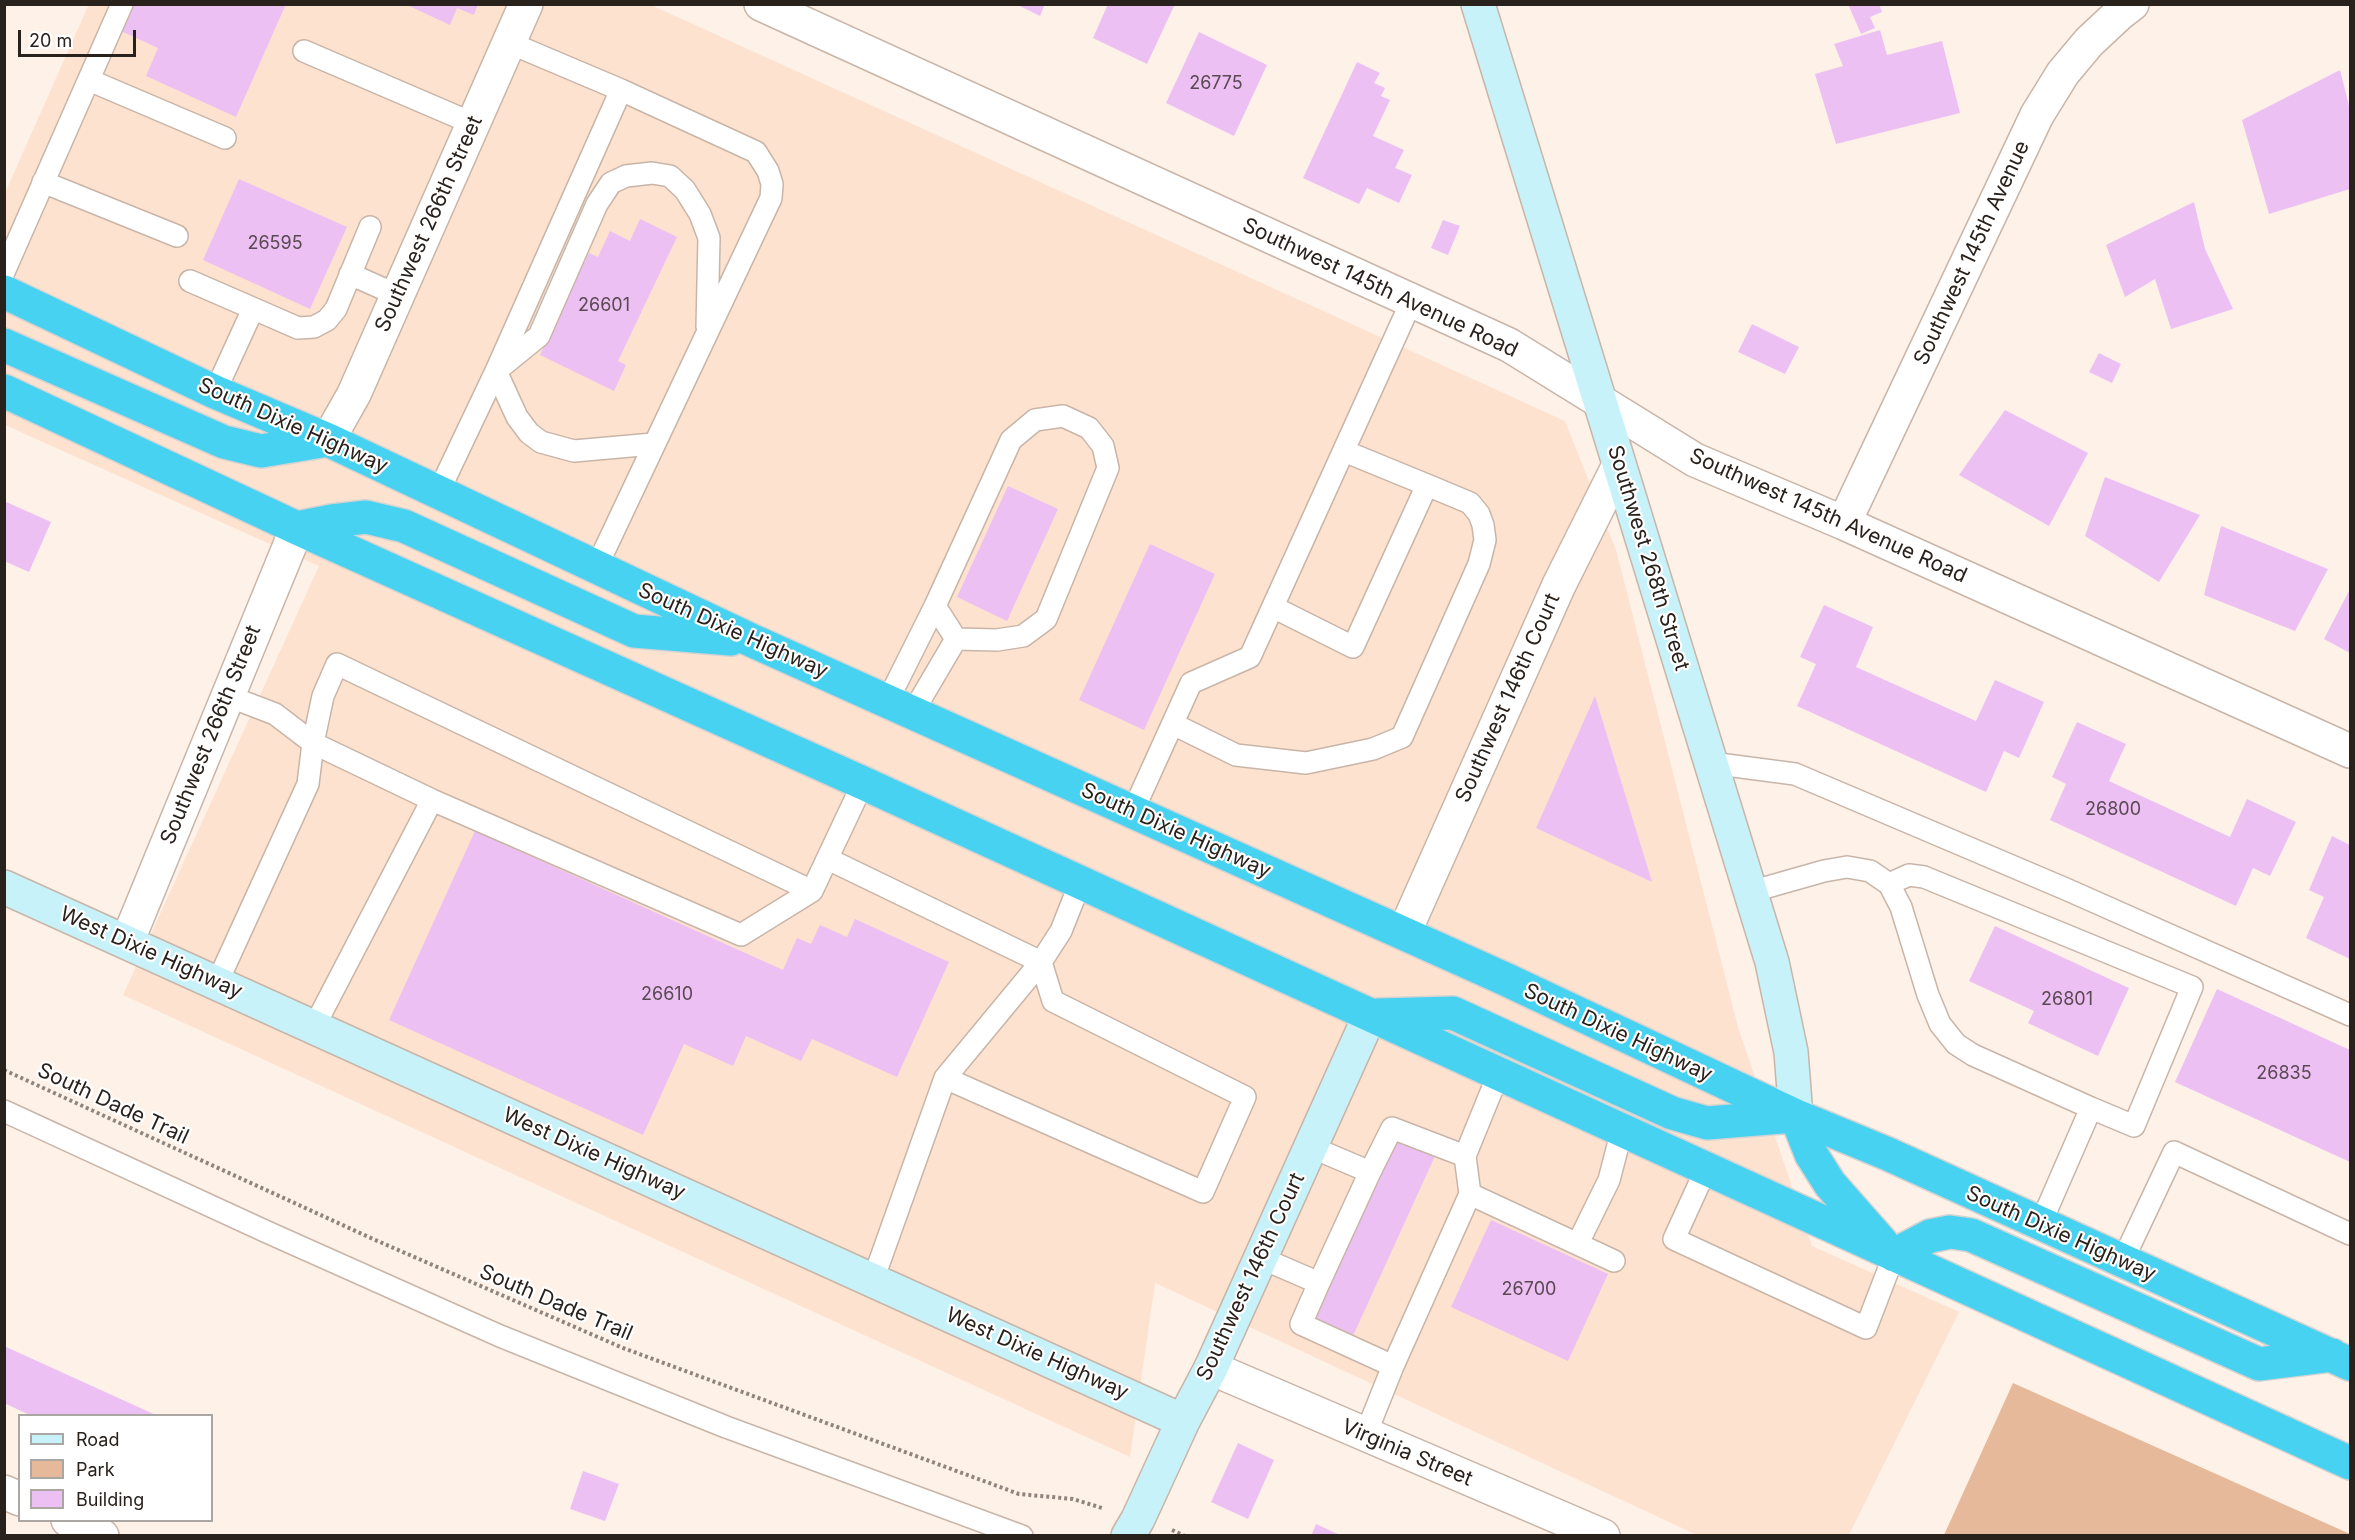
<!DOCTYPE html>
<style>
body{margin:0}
#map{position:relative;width:2355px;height:1540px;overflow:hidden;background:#fdf1e8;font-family:Inter,sans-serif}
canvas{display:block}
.frame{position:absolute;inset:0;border:6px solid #29211c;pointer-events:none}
.legend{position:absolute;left:18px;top:1414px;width:195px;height:108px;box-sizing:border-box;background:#fff;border:2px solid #a9a6a4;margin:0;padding:8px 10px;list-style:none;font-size:18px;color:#29211c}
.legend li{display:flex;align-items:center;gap:12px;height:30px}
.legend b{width:30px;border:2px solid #a9a6a4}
.scale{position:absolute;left:18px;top:30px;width:118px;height:27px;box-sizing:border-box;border:3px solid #29211c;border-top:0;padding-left:8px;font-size:18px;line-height:21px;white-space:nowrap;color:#29211c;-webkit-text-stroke:4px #fff;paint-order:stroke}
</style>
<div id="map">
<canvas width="2355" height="1540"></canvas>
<div class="frame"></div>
<ul class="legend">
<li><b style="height:8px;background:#c8f2fa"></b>Road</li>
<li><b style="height:16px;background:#e5b999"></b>Park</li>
<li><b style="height:16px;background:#edc0f4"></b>Building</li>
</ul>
<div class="scale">20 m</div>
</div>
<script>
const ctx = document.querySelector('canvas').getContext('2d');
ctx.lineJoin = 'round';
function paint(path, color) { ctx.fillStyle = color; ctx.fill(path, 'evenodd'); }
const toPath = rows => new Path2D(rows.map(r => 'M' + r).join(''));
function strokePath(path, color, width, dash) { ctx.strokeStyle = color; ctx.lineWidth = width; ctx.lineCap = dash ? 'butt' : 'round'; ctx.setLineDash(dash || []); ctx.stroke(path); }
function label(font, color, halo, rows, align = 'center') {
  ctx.font = font + ' Inter,sans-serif'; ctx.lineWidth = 4.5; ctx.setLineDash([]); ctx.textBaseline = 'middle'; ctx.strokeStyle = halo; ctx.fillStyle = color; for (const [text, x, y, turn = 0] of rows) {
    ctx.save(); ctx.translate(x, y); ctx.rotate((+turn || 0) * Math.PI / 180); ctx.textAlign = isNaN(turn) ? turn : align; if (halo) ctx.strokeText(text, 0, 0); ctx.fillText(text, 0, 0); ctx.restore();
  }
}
paint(toPath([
 [89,4,651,5,1565,421,1616,550,1738,1027,1812,1246,1959,1312,1849,1535,1697,1535,1155,1283,1130,1457,123,995,319,566,5,425,5,193]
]), '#fde2cf');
paint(toPath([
 [2013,1383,2350,1534,2350,1535,1944,1535]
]), '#e5b999');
paint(toPath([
 [120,4,178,5,286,4,236,117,146,76,158,48,110,26],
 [405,4,478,4,474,15,457,8,450,25],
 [1016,4,1045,4,1040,16],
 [1108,4,1175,4,1147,64,1093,38],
 [1848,4,1879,4,1882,12,1870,17,1875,28,1861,34],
 [1880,30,1887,55,1942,41,1960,113,1836,144,1815,74,1843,66,1834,44],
 [1199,32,1267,65,1234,136,1166,103],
 [1357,62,1380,73,1374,83,1385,88,1381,96,1390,100,1373,136,1404,150,1395,168,1412,175,1399,203,1367,188,1359,204,1303,178],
 [2340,70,2350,110,2350,189,2269,214,2242,120],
 [239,179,347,227,310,309,203,260],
 [2194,202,2205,249,2233,309,2171,329,2155,279,2125,297,2106,245],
 [640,219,677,237,618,361,626,365,614,391,540,355,589,253,598,257,610,231,630,241],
 [1443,220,1460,226,1448,255,1431,248],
 [1752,324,1799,347,1785,374,1738,352],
 [2099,353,2121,364,2112,383,2089,372],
 [2005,410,2088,453,2049,526,1959,475],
 [2105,477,2200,515,2159,582,2085,536],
 [1008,486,1058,509,1007,621,957,597],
 [4,501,51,522,29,572,4,561],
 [2221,526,2328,569,2295,631,2204,595],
 [1150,544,1215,574,1144,730,1079,700],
 [2350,589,2350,653,2324,639],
 [1824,605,1873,627,1856,667,1976,721,1995,680,2044,702,2019,758,2004,751,1986,792,1797,706,1816,664,1800,657],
 [1595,696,1652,882,1536,828],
 [2077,722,2126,744,2109,781,2230,837,2247,799,2296,822,2270,876,2253,868,2236,906,2050,820,2066,784,2052,777],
 [475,831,783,970,797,938,811,944,820,925,847,937,855,919,949,962,897,1077,812,1039,801,1061,746,1036,733,1066,684,1044,643,1135,389,1020],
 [2332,836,2350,845,2350,959,2306,938,2324,897,2309,890],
 [1995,926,2129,988,2098,1056,2028,1023,2034,1011,1969,981],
 [2217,989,2350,1050,2350,1162,2175,1082],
 [1396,1138,1435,1156,1353,1336,1314,1318],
 [1491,1220,1608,1274,1568,1361,1451,1307],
 [4,1346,158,1416,32,1416,4,1403],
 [1238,1443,1274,1460,1248,1519,1211,1502],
 [583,1471,619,1484,605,1521,570,1509],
 [1316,1524,1342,1536,1311,1536]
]), '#edc0f4');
const lane = toPath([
 [510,43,621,90,756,152,768,171,772,184,771,198,596,568],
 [304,51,474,124],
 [89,80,225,138],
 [43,182,177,236],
 [4,272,122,4],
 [350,274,397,295],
 [190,281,298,328,314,327,327,320,336,309,370,227],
 [496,371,539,336,597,204,611,183,626,176,652,173,670,176,685,190,700,214,709,238,707,327],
 [496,371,517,417,529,433,541,442,574,451,653,444],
 [215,392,253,309],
 [438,493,496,371,621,90],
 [935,606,956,639],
 [1273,607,1353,647,1427,485,1344,451],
 [888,700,935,606,1011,440,1035,420,1063,416,1089,428,1103,446,1108,468,1046,619,1023,636,997,640,956,639,913,712],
 [1173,724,1236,755,1306,763,1373,749,1402,737,1479,564,1485,540,1483,525,1479,514,1470,503,1427,485],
 [1711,763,1795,774,2068,890,2350,1015],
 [1133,811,1191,683,1250,657,1412,300],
 [828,859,1041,962,1053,1001,1245,1097,1203,1192,945,1078],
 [1889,884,1909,875,1924,877,2192,987,2134,1126,2091,1108],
 [812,891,863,783],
 [1750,892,1824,871,1847,867,1870,871,1889,884,1901,907,1928,995,1940,1024,1956,1044,1973,1055,2091,1108,2040,1225],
 [217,983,308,784,313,743,323,696,337,664,812,891,741,935,432,800,313,743,275,714,228,696],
 [314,1027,432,800],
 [4,1111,267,1232,500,1336,726,1427,1022,1536],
 [1311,1147,1370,1172,1392,1128,1465,1156],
 [1706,1169,1674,1239,1866,1328,1894,1255],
 [1470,1194,1614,1261],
 [1578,1243,1609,1180,1622,1130],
 [1261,1258,1319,1283,1301,1324,1393,1366],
 [2122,1262,2174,1152,2350,1234],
 [873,1280,945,1078,1041,962,1061,931,1080,883],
 [1319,1283,1370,1172],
 [1365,1436,1393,1366,1470,1194,1465,1156,1498,1075]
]);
const street = toPath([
 [761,4,1509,345,1695,460,1844,523,2350,751],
 [328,440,354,394,526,4],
 [1844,523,2037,115,2063,73,2089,42,2119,14,2132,4],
 [1404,933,1559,585,1619,465],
 [127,942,297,528],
 [1211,1368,1603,1536],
 [4,1492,20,1499],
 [68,1520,102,1536]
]);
const secondary = toPath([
 [1478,4,1772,962,1791,1052,1796,1116],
 [4,887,1183,1421],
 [1128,1536,1138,1519,1183,1421,1211,1368,1370,1015]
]);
const highway = toPath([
 [4,292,215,392,328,440,753,641,1505,979,1796,1116,1888,1154,2350,1364],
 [4,345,224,442,261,451,328,440],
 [4,391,297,528,863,783,2350,1463],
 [297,528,332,521,366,517,404,526,634,631,731,639],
 [1378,1015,1453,1013,1672,1113,1707,1123,1794,1116],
 [1796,1116,1811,1154,1830,1184,1882,1243],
 [1894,1255,1930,1236,1950,1232,1971,1235,2259,1364,2332,1355]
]);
strokePath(lane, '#c8b5a8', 24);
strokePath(street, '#c8b5a8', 36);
strokePath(secondary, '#c8b5a8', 36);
strokePath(highway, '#d4d3d2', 36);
strokePath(toPath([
 [4,1070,373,1239,623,1348,1019,1494,1073,1499,1102,1508],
 [1172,1530,1185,1536]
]), '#8f857e', 4, [3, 3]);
strokePath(lane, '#fff', 21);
strokePath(street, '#fff', 33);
strokePath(secondary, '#c8f2fa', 33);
strokePath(highway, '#46d2f0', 33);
label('18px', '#5a4952', null, [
 ["26775",1216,84],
 ["26595",275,244],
 ["26601",604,306],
 ["26800",2113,810],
 ["26610",667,995],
 ["26801",2067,1000],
 ["26835",2284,1074],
 ["26700",1529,1290]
]);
label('21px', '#29211c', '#fff', [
 ["Southwest 266th Street",429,224,-66],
 ["Southwest 145th Avenue",1972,253,-65],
 ["Southwest 145th Avenue Road",1380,288,25],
 ["South Dixie Highway",293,426,24],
 ["Southwest 145th Avenue Road",1828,516,24],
 ["Southwest 268th Street",1648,558,73],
 ["South Dixie Highway",733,631,24],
 ["Southwest 146th Court",1508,698,-66],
 ["Southwest 266th Street",211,735,-68],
 ["South Dixie Highway",1176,831,24],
 ["West Dixie Highway",151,953,24],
 ["South Dixie Highway",1618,1033,25],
 ["South Dade Trail",113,1104,25],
 ["West Dixie Highway",594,1154,24],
 ["South Dixie Highway",2061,1234,24],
 ["Southwest 146th Court",1251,1277,-65],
 ["South Dade Trail",556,1303,23],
 ["West Dixie Highway",1037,1354,24],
 ["Virginia Street",1407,1453,23]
]);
</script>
